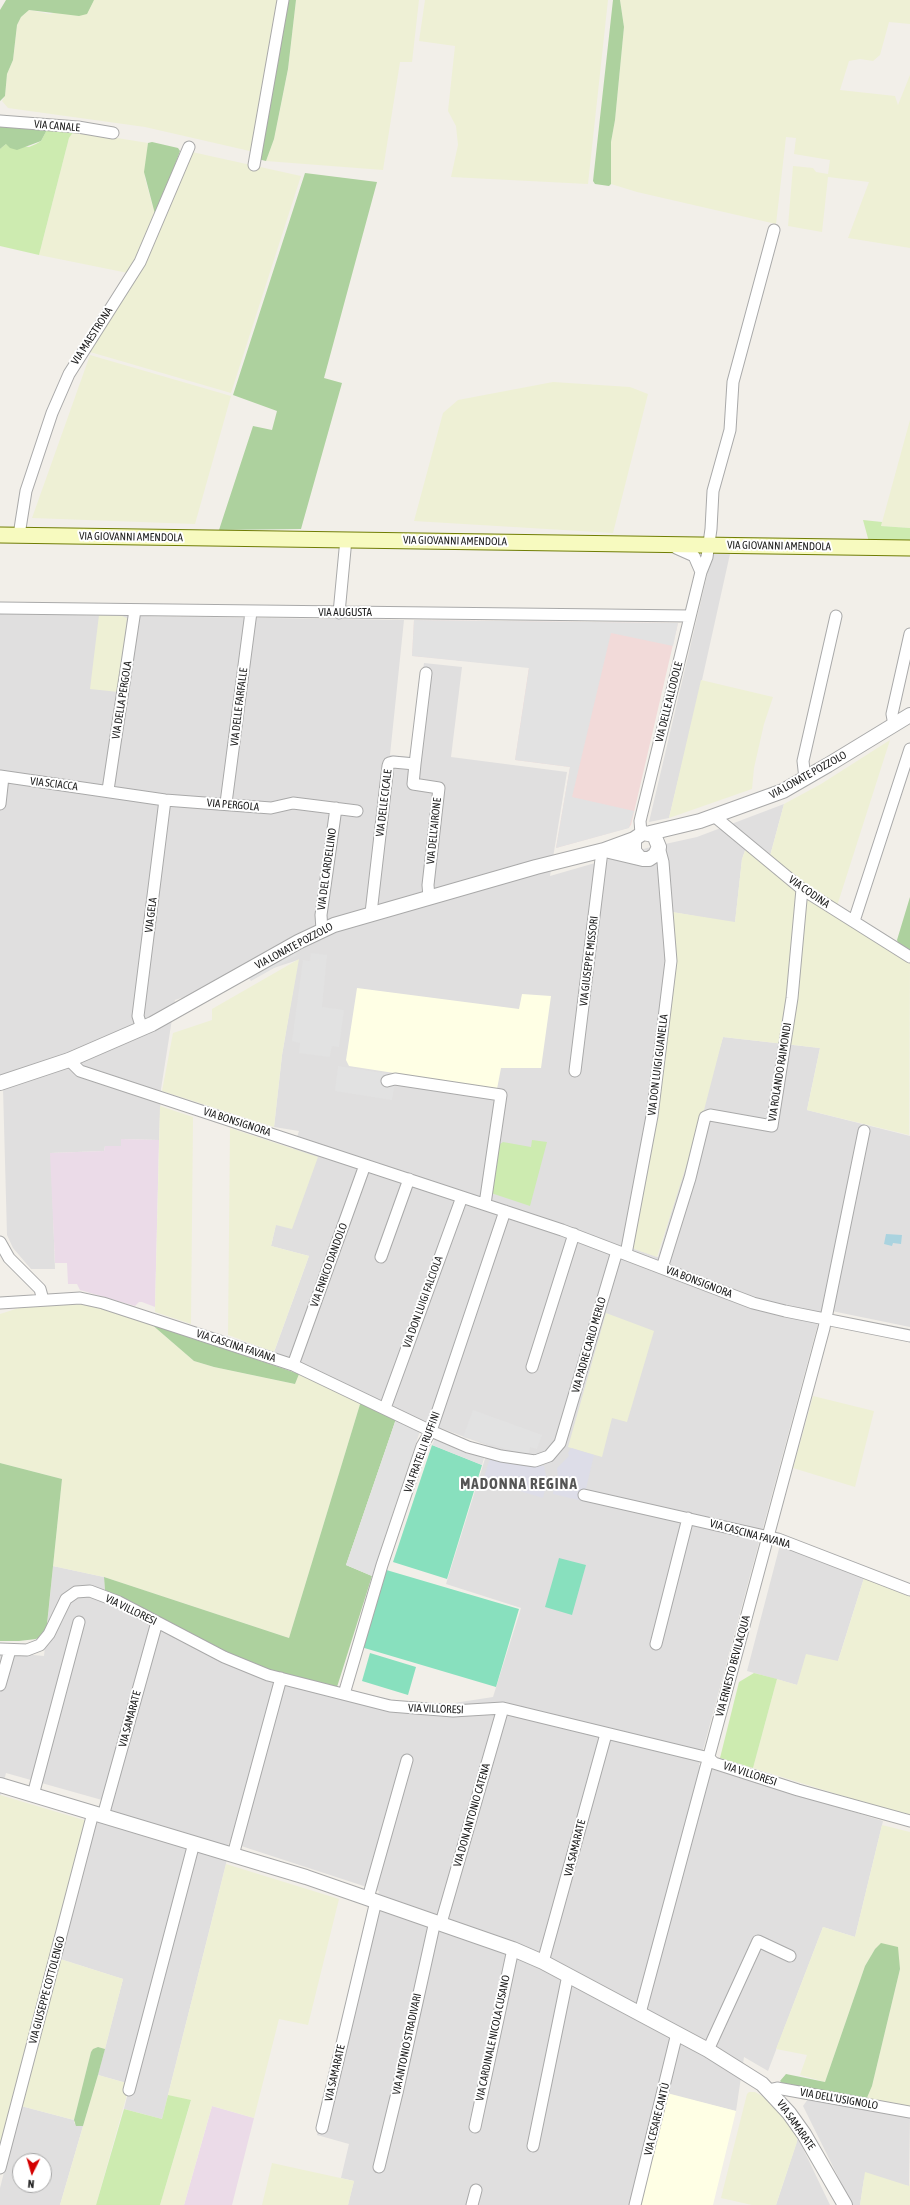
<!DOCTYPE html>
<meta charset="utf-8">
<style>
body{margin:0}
#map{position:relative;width:910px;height:2205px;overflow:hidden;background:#f2efe9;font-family:"Asap Condensed",sans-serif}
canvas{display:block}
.north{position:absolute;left:12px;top:2153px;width:40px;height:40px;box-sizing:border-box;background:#fff;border:1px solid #a7a7a7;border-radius:50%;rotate:185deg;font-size:11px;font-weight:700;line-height:16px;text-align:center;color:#222}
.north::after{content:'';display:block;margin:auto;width:14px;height:18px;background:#d40000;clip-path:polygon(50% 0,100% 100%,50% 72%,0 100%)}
</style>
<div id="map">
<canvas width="910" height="2205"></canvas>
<div class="north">N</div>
</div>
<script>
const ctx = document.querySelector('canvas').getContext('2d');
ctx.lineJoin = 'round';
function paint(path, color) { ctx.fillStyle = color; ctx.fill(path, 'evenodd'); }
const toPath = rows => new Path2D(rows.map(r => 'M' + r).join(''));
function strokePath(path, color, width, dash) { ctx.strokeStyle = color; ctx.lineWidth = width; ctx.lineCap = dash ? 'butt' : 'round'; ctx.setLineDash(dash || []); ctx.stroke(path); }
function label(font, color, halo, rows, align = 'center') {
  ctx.font = font + ' "Asap Condensed",sans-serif'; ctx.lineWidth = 4; ctx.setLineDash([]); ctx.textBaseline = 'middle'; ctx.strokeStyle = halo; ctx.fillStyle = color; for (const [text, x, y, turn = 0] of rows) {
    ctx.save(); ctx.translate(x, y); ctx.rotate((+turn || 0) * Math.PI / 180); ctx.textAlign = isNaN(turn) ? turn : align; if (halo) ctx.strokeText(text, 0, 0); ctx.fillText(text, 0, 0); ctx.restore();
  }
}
paint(toPath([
 [712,554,730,554,696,707,669,818,649,822],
 [0,614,404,620,390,755,410,757,424,663,462,667,451,757,567,772,550,876,647,848,697,837,784,804,770,856,746,848,742,859,735,923,672,912,666,943,664,975,635,1249,658,1257,723,1037,820,1048,807,1110,910,1136,910,1327,822,1309,699,1765,883,1821,855,1937,823,1927,768,2071,744,2057,736,2111,667,2094,639,2205,348,2205,354,2181,341,2178,349,2144,317,2135,379,1891,229,1842,226,1864,162,2119,124,2109,130,2084,98,2075,123,1979,60,1959,102,1800,6,1773,0,1797,0,1652,44,1656,53,1566,104,1577,105,1590,336,1688,415,1704,454,1703,493,1697,521,1608,446,1584,489,1446,435,1426,294,1364,274,1352,309,1256,271,1246,293,1149,299,1131,274,1127,282,1055,298,960,175,1000,161,1089,159,1140,121,1139,121,1146,105,1146,104,1151,51,1153,55,1269,31,1269,13,1248,7,1235,3,1088,0,1089],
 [780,1545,864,1578,838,1661,797,1685,747,1671],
 [808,2099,910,2116,909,2186,864,2179,860,2205,852,2205,803,2106],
 [21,2106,74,2120,74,2123,83,2126,60,2205,0,2205,0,2188],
 [20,2161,44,2161,44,2185,20,2185],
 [798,2138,830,2205,776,2205]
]), '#e0dfdf');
paint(toPath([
 [414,620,678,623,631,825,628,828,556,848,570,767,515,760,529,667,412,656]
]), '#f2dad9');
paint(toPath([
 [121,1139,159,1140,155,1307,142,1302,139,1302,135,1306,80,1290,77,1284,68,1284,67,1263,55,1263,50,1153,104,1151,105,1146,121,1146],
 [212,2106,254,2118,232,2205,184,2205]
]), '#ebdbe8');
paint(toPath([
 [357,988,519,1009,522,994,551,996,541,1068,501,1068,497,1089,349,1066,346,1060],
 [667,2093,736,2111,713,2205,640,2205]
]), '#ffffe5');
paint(toPath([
 [94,0,279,0,254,152,145,127,8,108,2,101,5,96,7,74,13,60,17,25,21,17,29,10,50,14],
 [296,0,419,0,412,62,400,62,383,170,266,161,274,139,288,70],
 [425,0,608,0,588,184,451,177,458,145,456,126,448,111,455,46,419,41],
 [620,0,910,0,910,24,889,22,880,55,873,61,860,59,849,61,840,90,895,96,898,105,910,75,910,248,848,238,869,182,828,177,822,232,788,226,793,166,813,168,816,172,828,174,830,160,794,154,796,138,786,137,776,224,637,192,611,184,611,142,615,120,624,27],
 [74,131,148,143,145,178,156,218,192,152,301,176,231,393,90,352,132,269,128,273,39,255,69,138],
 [90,355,231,396,195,524,32,518],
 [553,382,630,387,648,394,613,533,414,521,443,413,458,400],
 [910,420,910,528,881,526],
 [99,615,122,616,127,618,119,692,90,689],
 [701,680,773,697,764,724,754,768,752,789,669,818],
 [890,740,837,906,806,885,770,856,784,804,821,784],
 [746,848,910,960,909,1135,807,1110,820,1048,723,1037,703,1114,657,1257,634,1249,633,1247,676,959,672,912,735,922,742,859],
 [299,959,282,1055,274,1127,162,1091,173,1033,212,1020,212,1009],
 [160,1106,193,1117,191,1324,155,1312],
 [230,1128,318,1157,292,1229,276,1225,271,1246,309,1256,274,1352,228,1335],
 [74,1303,92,1305,150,1323,194,1361,214,1367,295,1384,299,1374,361,1401,289,1638,104,1577,53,1566,62,1479,0,1463,0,1314,25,1306],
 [606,1313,654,1331,627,1422,612,1418,602,1457,568,1447],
 [813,1396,874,1411,855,1487,793,1468],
 [864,1578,910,1595,910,1817,753,1768,777,1679,797,1685,806,1654,838,1661],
 [0,1795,87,1821,0,2152],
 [882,1825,910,1832,910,2108,866,2100,872,2086,900,1969,875,1949,865,1966,825,2082,800,2075,807,2055,776,2049,823,1927,855,1937],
 [226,1864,339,1899,308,2025,279,2019,254,2118,212,2106,184,2205,160,2205,191,2101,168,2095],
 [60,1959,123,1979,105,2049,98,2047,91,2052,74,2120,21,2106],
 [98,2075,130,2084,96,2205,60,2205],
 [749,2092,755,2092,771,2101,797,2134,797,2142,776,2205,752,2205,721,2198,747,2094],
 [272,2163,354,2181,348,2205,262,2205],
 [865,2172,909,2186,910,2182,910,2205,860,2205]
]), '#eef0d5');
paint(toPath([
 [48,128,74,131,69,138,39,255,0,246,0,149,6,144,29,147,36,144,41,141],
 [863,520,882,522,881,526,910,528,910,542,869,542],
 [532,1140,547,1142,530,1206,491,1193,497,1146,503,1142,531,1147],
 [754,1673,777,1679,753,1768,720,1758,739,1682],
 [168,2095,191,2100,160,2205,96,2205,124,2109,162,2119]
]), '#cdebb0');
paint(toPath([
 [6,0,94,0,87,14,79,16,29,10,21,17,17,25,13,60,7,74,5,96,0,101,0,10],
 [286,0,296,0,288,69,274,139,266,161,262,160,259,160],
 [613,0,620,0,624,27,615,120,611,142,611,184,609,186,595,184,593,181],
 [0,125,48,128,41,141,17,150,10,148,6,144,0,149],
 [152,142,178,148,180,151,156,218,144,172,148,143],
 [305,173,377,182,324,378,342,383,301,529,219,530,253,426,272,430,277,411,233,395],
 [910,897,910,951,898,943,897,940],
 [150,1323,299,1374,295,1384,214,1367,194,1361],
 [361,1401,396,1419,346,1565,372,1576,337,1687,272,1672,238,1658,105,1590,104,1577,289,1638],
 [0,1463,62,1479,46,1634,36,1639,19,1641,0,1641],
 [881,1943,898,1947,900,1969,872,2086,866,2100,783,2084,780,2081,786,2074,825,2082,865,1966,875,1949],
 [98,2047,105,2049,98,2075,83,2126,76,2126,74,2120,91,2052,93,2049]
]), '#add19e');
paint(toPath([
 [432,1445,482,1465,447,1579,393,1562],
 [559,1558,586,1565,572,1615,545,1607],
 [383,1569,519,1609,496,1687,361,1647],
 [370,1653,416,1667,408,1695,362,1681]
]), '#88e0be');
paint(toPath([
 [414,620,678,623,673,646,611,633,572,797,634,811,629,828,556,848,570,767,515,760,529,668,412,656],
 [295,952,297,955,251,981,249,978],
 [311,953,327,955,322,1007,344,1010,339,1047,332,1046,330,1057,299,1053,300,1043,292,1041,303,960,310,961],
 [338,1066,396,1075,392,1100,335,1091],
 [473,1410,542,1435,537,1449,530,1447,529,1453,522,1453,463,1437],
 [396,1419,420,1431,372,1576,346,1565],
 [435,1439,484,1458,482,1465,432,1445]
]), '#e2e2e2');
paint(toPath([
 [571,1448,594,1455,583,1501,553,1494,555,1480,558,1479,557,1468,569,1456,568,1453],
 [491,1459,521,1465,544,1466,547,1480,543,1498,483,1480,489,1461]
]), '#dddde8');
paint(toPath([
 [886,1234,902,1235,901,1244,893,1243,892,1246,884,1244]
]), '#aad3df');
const minor = toPath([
 [0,121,78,127,113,133],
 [254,165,283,0],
 [19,535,26,491,52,413,69,374,140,262,189,147],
 [676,548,694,556,701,572],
 [0,608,690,616],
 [339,613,346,539],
 [894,725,892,714,910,634],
 [415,764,413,784,439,788,428,885,429,897],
 [0,776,165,800,271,808,293,803,357,811],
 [805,779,803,761,836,616],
 [108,790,135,610],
 [226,803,251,612],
 [0,804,3,777],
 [714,816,802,889,910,957],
 [641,833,640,821,701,572,707,557,711,529,713,491,730,430,733,382,774,230],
 [371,913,388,766,389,763,393,762,415,764,426,673],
 [854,921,910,749],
 [322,930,321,915,336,808],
 [142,1029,138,1016,165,800],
 [69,1060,80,1071,562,1230,753,1303,785,1311,910,1336],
 [575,1071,602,851],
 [387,1081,395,1079,501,1095,485,1204],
 [0,1242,9,1258,40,1289,43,1300],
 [626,1254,652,1116,671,961,663,862,659,847],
 [381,1257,409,1179],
 [662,1268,690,1178,705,1117,710,1115,772,1126,792,998,802,889],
 [0,1303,80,1298,103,1303,293,1365,431,1431,468,1447,501,1456,535,1461,549,1456,560,1443,617,1251],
 [293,1365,365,1165],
 [532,1367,574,1234],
 [385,1408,462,1197],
 [584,1495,778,1539,910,1590],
 [656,1644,688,1518],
 [0,1649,27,1650,40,1645,49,1634,66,1599,76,1592,90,1591,119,1602,224,1657,268,1675,390,1706,453,1711,503,1708,709,1758,714,1763,798,1790,910,1821],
 [0,1685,10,1650],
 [344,1694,382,1565,422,1446,431,1431,505,1211],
 [33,1795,79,1622],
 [103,1816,157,1622],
 [233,1855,281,1678],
 [368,1898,407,1760],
 [441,1923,503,1708],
 [543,1962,606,1734],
 [640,2013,824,1328,864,1131],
 [708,2050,758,1941,790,1956],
 [129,2090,194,1843],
 [768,2090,777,2088,910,2112],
 [475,2127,513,1949],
 [322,2128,376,1901],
 [533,2146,568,1975],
 [379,2167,397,2093,435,1921],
 [0,2168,93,1813],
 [472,2205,476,2190],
 [635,2205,677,2033]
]);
const tertiary = toPath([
 [650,833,700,821,783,791,828,765,910,715],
 [605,850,643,859,649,859,655,855,659,847,654,835,643,833,634,839,634,851,639,857],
 [0,1083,69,1060,152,1024,298,942,334,925,536,867,604,850,634,839],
 [0,1785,306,1877,513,1949,543,1962,708,2050,762,2084,789,2113,804,2134,845,2205]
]);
const secondary = toPath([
 [0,535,910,548]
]);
strokePath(minor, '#a9a9a9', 13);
strokePath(tertiary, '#a9a9a9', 16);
strokePath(secondary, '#707d05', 17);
strokePath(minor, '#fff', 11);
strokePath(tertiary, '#fff', 14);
strokePath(secondary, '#f7fabf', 15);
label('11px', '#222', '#fff', [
 ["VIA CANALE",57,126,5],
 ["VIA MAESTRONA",92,336,-57],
 ["VIA GIOVANNI AMENDOLA",131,537,1],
 ["VIA GIOVANNI AMENDOLA",455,541,1],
 ["VIA GIOVANNI AMENDOLA",779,546,1],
 ["VIA AUGUSTA",345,613],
 ["VIA DELLA PERGOLA",122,700,-81],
 ["VIA DELLE ALLODOLE",669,702,-76],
 ["VIA DELLE FARFALLE",239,707,-83],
 ["VIA LONATE POZZOLO",808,775,-29],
 ["VIA SCIACCA",54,784,7],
 ["VIA DELLE CICALE",384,803,-83],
 ["VIA PERGOLA",233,805,5],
 ["VIA DELL'AIRONE",434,831,-84],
 ["VIA DEL CARDELLINO",327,869,-82],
 ["VIA CODINA",809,892,35],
 ["VIA GELA",151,915,-83],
 ["VIA LONATE POZZOLO",294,946,-28],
 ["VIA GIUSEPPE MISSORI",589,961,-83],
 ["VIA DON LUIGI GUANELLA",658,1065,-83],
 ["VIA ROLANDO RAIMONDI",780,1072,-81],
 ["VIA BONSIGNORA",237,1122,18],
 ["VIA ENRICO DANDOLO",329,1265,-70],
 ["VIA BONSIGNORA",699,1282,21],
 ["VIA DON LUIGI FALCIOLA",423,1302,-70],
 ["VIA PADRE CARLO MERLO",589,1345,-74],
 ["VIA CASCINA FAVANA",236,1346,18],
 ["VIA FRATELLI RUFFINI",422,1452,-70],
 ["VIA CASCINA FAVANA",750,1534,15],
 ["VIA VILLORESI",131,1610,26],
 ["VIA ERNESTO BEVILACQUA",733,1666,-75],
 ["VIA VILLORESI",436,1709,2],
 ["VIA SAMARATE",130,1719,-75],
 ["VIA VILLORESI",750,1774,18],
 ["VIA DON ANTONIO CATENA",472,1815,-74],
 ["VIA SAMARATE",575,1848,-76],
 ["VIA GIUSEPPE COTTOLENGO",47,1990,-75],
 ["VIA CARDINALE NICOLA CUSANO",493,2038,-78],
 ["VIA ANTONIO STRADIVARI",407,2044,-78],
 ["VIA SAMARATE",335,2073,-77],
 ["VIA DELL'USIGNOLO",839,2099,10],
 ["VIA CESARE CANTÙ",657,2119,-76],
 ["VIA SAMARATE",796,2125,55]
]);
ctx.letterSpacing = '1px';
label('bold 15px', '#555', '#fff', [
 ["MADONNA REGINA",519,1484]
]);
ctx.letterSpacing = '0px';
</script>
